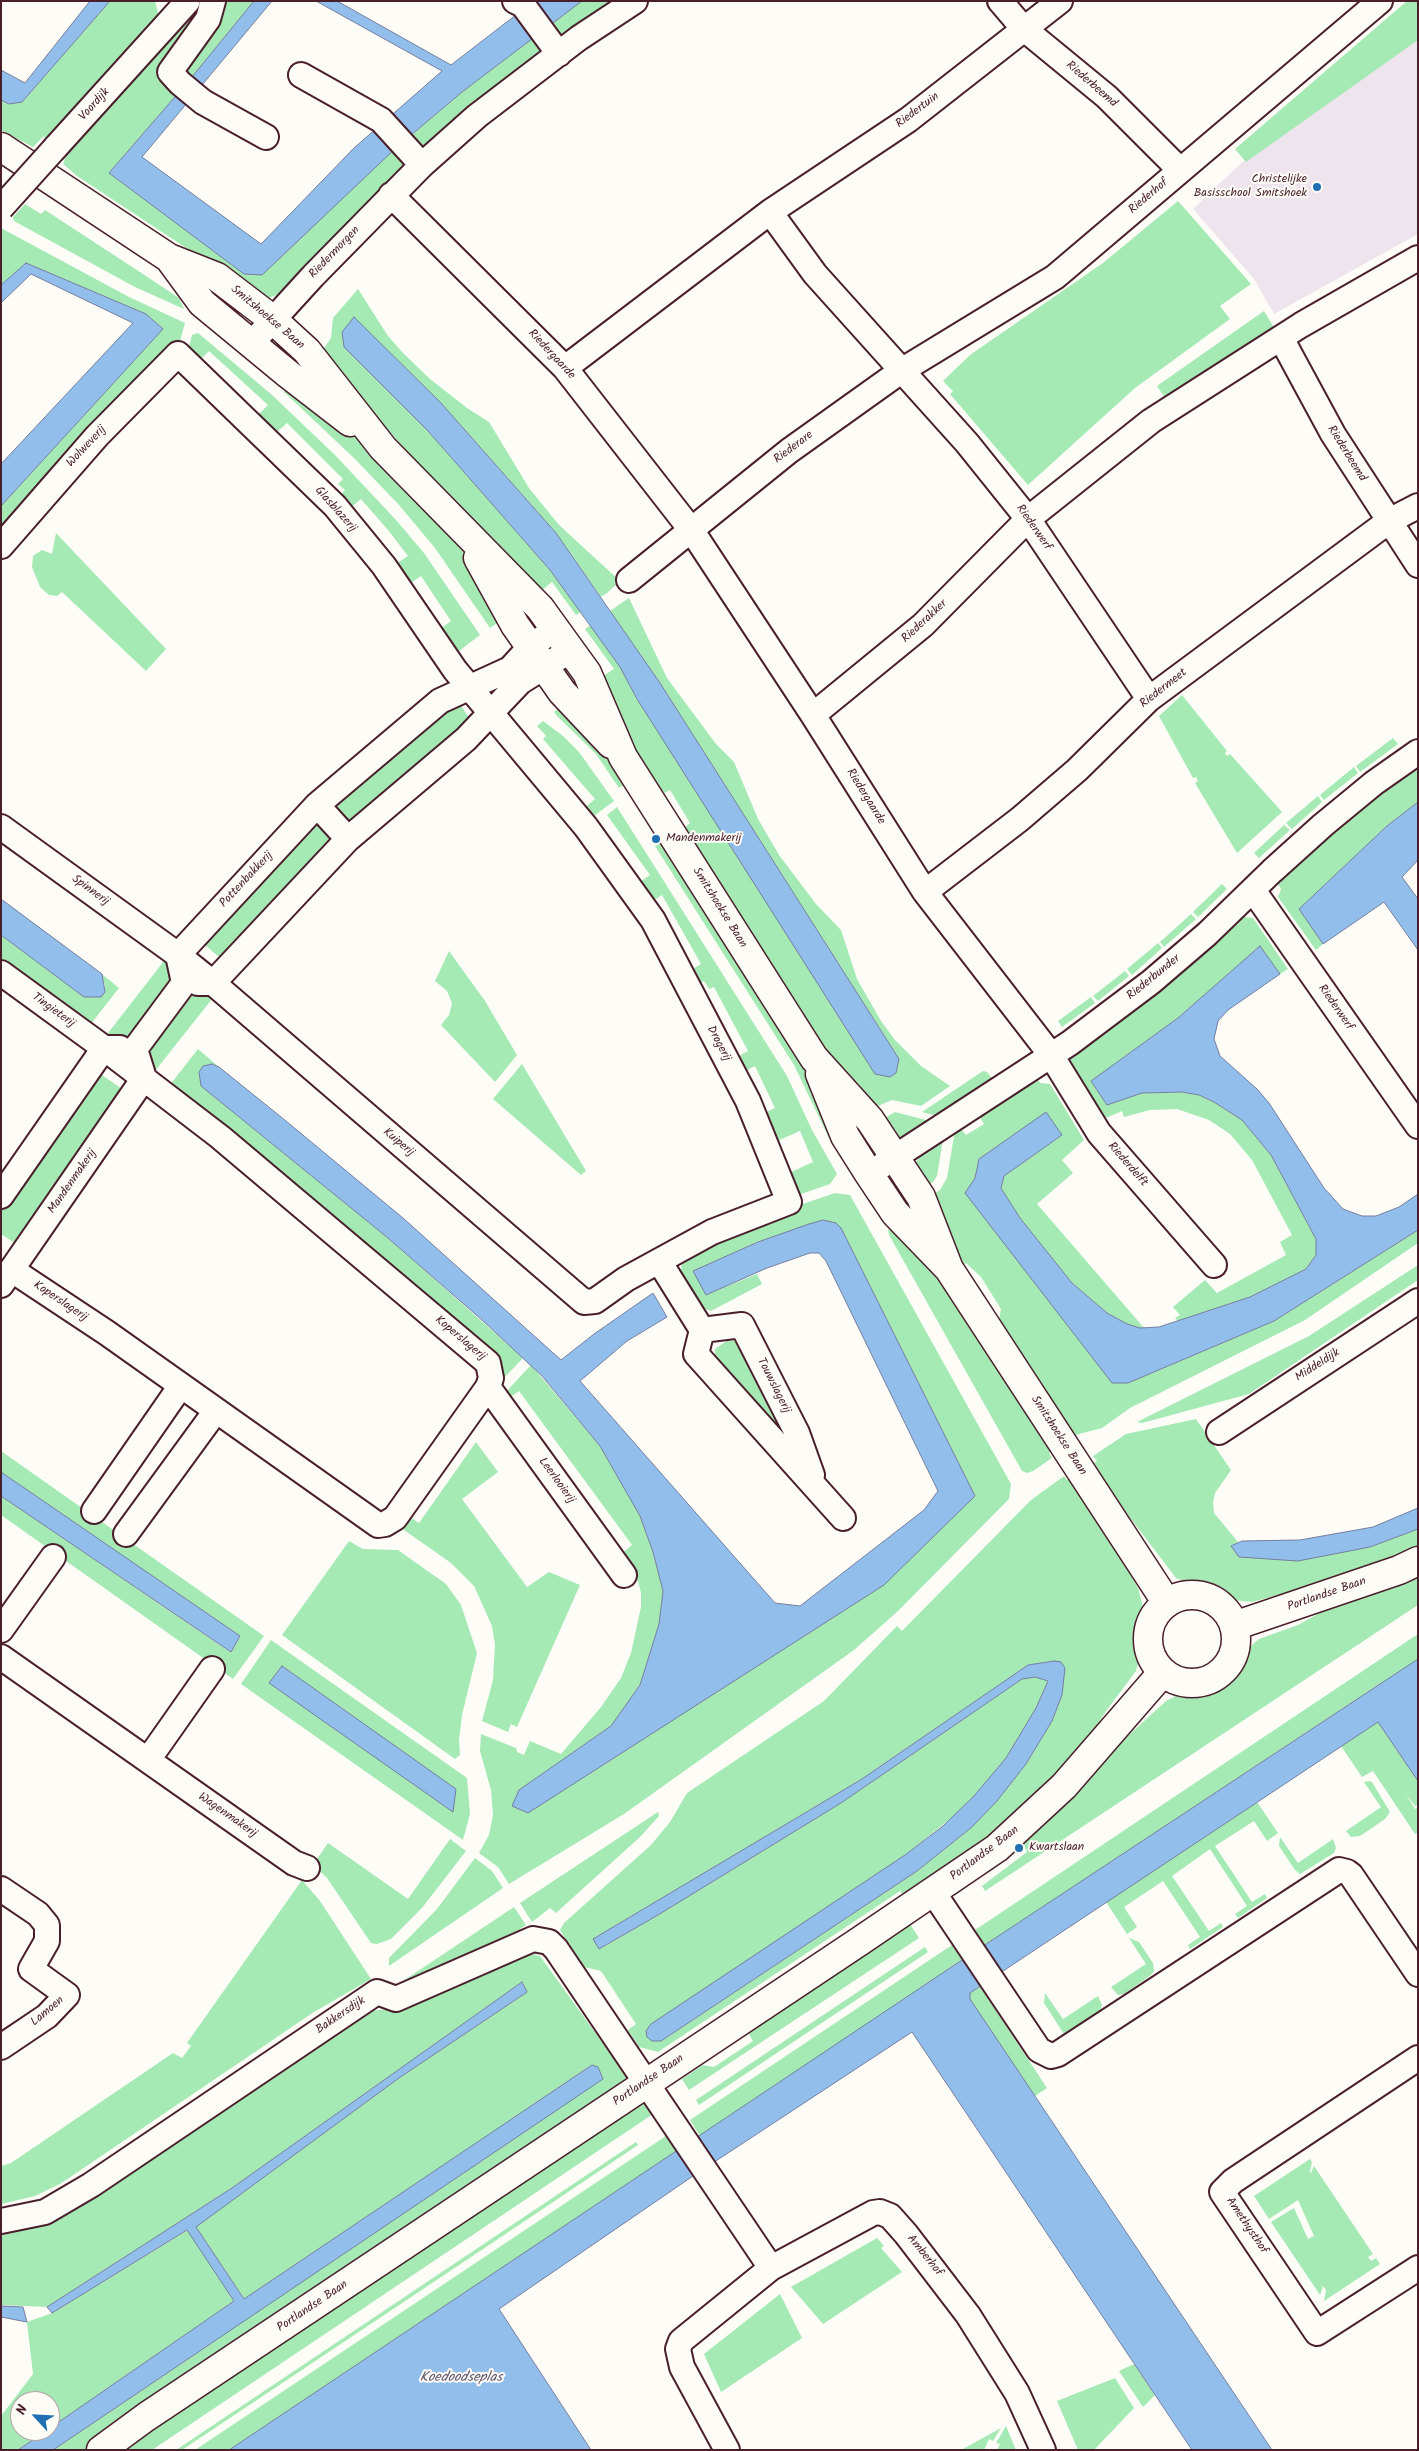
<!DOCTYPE html>
<style>
body{margin:0}
#map{position:relative;width:1419px;height:2451px;overflow:hidden;background:#fdfcf7;font-family:Kalam,sans-serif}
canvas{display:block}
.frame{position:absolute;inset:0;border:2px solid #4a1f2b;pointer-events:none}
.north{position:absolute;left:10px;top:2391px;width:50px;height:50px;box-sizing:border-box;background:#fdfcf7;border:1px solid #b5a4a5;border-radius:50%;rotate:295deg;font-size:14px;font-weight:700;line-height:20px;text-align:center;color:#4a1f2b}
.north::after{content:'';display:block;margin:auto;width:18px;height:22px;background:#1f6fb2;clip-path:polygon(50% 0,100% 100%,50% 72%,0 100%)}
</style>
<div id="map">
<canvas width="1419" height="2451"></canvas>
<div class="frame"></div>
<div class="north">N</div>
</div>
<script>
const ctx = document.querySelector('canvas').getContext('2d');
ctx.lineJoin = 'round';
function paint(path, color) { ctx.fillStyle = color; ctx.fill(path, 'evenodd'); }
const toPath = rows => new Path2D(rows.map(r => 'M' + r).join(''));
function strokePath(path, color, width, dash) { ctx.strokeStyle = color; ctx.lineWidth = width; ctx.lineCap = dash ? 'butt' : 'round'; ctx.setLineDash(dash || []); ctx.stroke(path); }
function label(font, color, halo, rows, align = 'center') {
  ctx.font = font + ' Kalam,sans-serif'; ctx.lineWidth = 4; ctx.setLineDash([]); ctx.textBaseline = 'middle'; ctx.strokeStyle = halo; ctx.fillStyle = color; for (const [text, x, y, turn = 0] of rows) {
    ctx.save(); ctx.translate(x, y); ctx.rotate((+turn || 0) * Math.PI / 180); ctx.textAlign = isNaN(turn) ? turn : align; if (halo) ctx.strokeText(text, 0, 0); ctx.fillText(text, 0, 0); ctx.restore();
  }
}
paint(toPath([
 [1418,37,1418,234,1274,314,1254,279,1193,209,1240,164]
]), '#eee4ee');
paint(toPath([
 [110,1,155,1,159,17,46,142,44,136,33,147,1,130,1,100,9,104,22,102],
 [199,1,206,1,165,67,180,91,109,173,244,274,397,147,405,155,406,165,283,292,265,300,77,176,63,164,69,148],
 [221,1,254,1,187,83,179,68],
 [582,1,614,1,565,36,559,37,548,26],
 [1407,1,1418,1,1418,40,1246,162,1235,149],
 [535,36,543,49,541,54,424,149,407,139,462,92],
 [1178,201,1251,284,1220,306,1230,319,1135,388,1028,485,950,394,953,391,943,381,970,355,1103,263],
 [25,204,41,214,45,210,146,276,179,298,184,309,135,287,14,221,13,217],
 [1,228,129,297,185,323,180,341,79,446,1,536,1,506,163,329,146,314,26,263,1,285],
 [358,289,388,336,403,353,430,379,467,408,489,422,529,488,559,525,620,581,607,593,601,597,556,533,513,484,441,403,354,318,344,347,428,431,550,570,581,612,576,615,552,582,541,591,518,565,493,547,388,430,348,392,322,351,331,338,333,318],
 [1264,311,1275,329,1167,401,1157,386],
 [198,333,271,394,335,455,396,520,424,553,480,635,455,654,439,630,451,621,421,576,409,584,396,564,408,556,388,530,361,499,350,508,339,497,345,490,338,484,343,479,287,423,276,433,258,415,268,405,209,351,199,361,188,351,192,335],
 [290,385,334,414,421,501,477,565,503,619,490,628,435,548,399,505,355,459,284,392],
 [56,533,166,649,146,671,62,592,57,596,49,595,40,587,32,567,33,556,42,550,52,554],
 [629,598,667,678,716,744,734,762,758,819,779,855,816,904,841,930,857,979,881,1021,895,1040,921,1066,950,1086,921,1106,892,1100,878,1106,870,1101,858,1083,836,1067,684,828,690,823,670,790,665,793,660,788,627,736,603,676,614,669,585,629,591,625,620,667,637,699,899,1059,660,683,610,611],
 [1182,695,1227,751,1225,753,1227,756,1230,754,1282,812,1237,853,1195,783,1198,781,1196,777,1193,778,1159,716],
 [459,703,470,719,464,731,349,830,326,806,444,706],
 [564,704,590,730,627,783,619,788,596,754,557,716,554,712],
 [543,721,563,736,579,752,614,801,590,819,583,809,595,799,543,739,546,736,537,726],
 [1393,738,1398,744,1360,772,1356,766],
 [1418,763,1418,802,1387,826,1299,909,1323,944,1316,950,1278,897,1281,889,1275,878,1326,834],
 [1354,767,1358,773,1324,800,1320,795],
 [1318,796,1322,802,1292,829,1286,823],
 [617,807,787,1076,812,1130,837,1174,830,1184,798,1195,789,1173,813,1162,800,1131,775,1142,762,1114,775,1108,755,1066,742,1073,735,1058,748,1051,714,987,709,989,704,981,696,985,689,971,701,964,662,895,649,903,637,884,650,875,607,815],
 [315,816,338,840,225,962,199,940],
 [1284,825,1290,830,1259,858,1254,853],
 [663,841,814,1077,836,1134,829,1138,794,1065,655,846],
 [1222,884,1227,889,1198,917,1193,912],
 [1191,914,1196,919,1164,947,1160,942],
 [1244,917,1253,918,1288,969,1280,974,1260,947,1178,1018,1092,1081,1107,1105,1142,1093,1182,1092,1199,1095,1214,1102,1242,1120,1271,1155,1316,1239,1316,1255,1306,1269,1280,1283,1250,1297,1178,1321,1175,1318,1180,1315,1173,1307,1205,1280,1217,1293,1286,1255,1280,1242,1292,1235,1252,1160,1230,1134,1209,1120,1177,1109,1150,1110,1124,1117,1122,1111,1101,1120,1069,1064,1070,1058,1072,1053,1233,921,1237,925],
 [1,935,84,997,105,986,102,974,119,988,90,1025,1,961],
 [1158,943,1162,948,1132,975,1127,969],
 [449,951,485,1001,517,1055,495,1082,441,1025,449,1015,452,1003,447,991,435,981],
 [167,957,177,974,129,1040,105,1037],
 [1125,971,1129,976,1098,1001,1093,996],
 [196,991,212,999,151,1076,147,1050],
 [1091,997,1095,1003,1062,1027,1058,1021],
 [198,1049,219,1067,212,1064,201,1086,388,1238,523,1358,504,1378,499,1378,169,1086],
 [522,1064,586,1171,581,1175,493,1099],
 [96,1071,128,1093,21,1247,1,1234,1,1207],
 [983,1071,987,1072,995,1082,941,1117,922,1112],
 [1036,1077,1040,1083,1050,1084,1084,1140,1062,1160,1073,1173,1037,1204,1145,1329,1127,1324,1107,1313,1072,1283,1020,1218,1001,1188,1004,1176,1062,1135,979,1159,975,1178,1113,1383,1128,1383,1274,1321,1418,1230,1418,1243,1305,1320,1130,1408,1102,1428,1079,1434,1072,1438,998,1325,1001,1309,981,1277,966,1263,960,1267,928,1197,940,1190,947,1178,955,1130,959,1126,966,1135,984,1124,978,1114],
 [895,1112,899,1113,930,1121,915,1135,891,1140,879,1121],
 [943,1139,937,1176,933,1182,923,1189,911,1170,924,1150],
 [835,1193,850,1195,1011,1484,1009,1499,898,1611,854,1650,624,1814,509,1884,498,1867,479,1853,489,1835,493,1815,491,1790,480,1751,481,1734,516,1748,517,1752,524,1755,530,1741,561,1754,601,1707,621,1678,631,1653,641,1607,641,1593,638,1581,620,1555,632,1545,519,1391,506,1400,503,1395,531,1365,600,1446,620,1479,640,1516,653,1552,663,1591,659,1624,640,1685,611,1726,519,1790,975,1496,823,1220,758,1242,694,1271,706,1295,757,1274,762,1284,711,1311,700,1307,681,1272,682,1262,693,1257,691,1250,779,1212],
 [894,1228,921,1249,1055,1449,1049,1453,1052,1458,1033,1471,1027,1473,1022,1471,889,1235,888,1230],
 [1418,1265,1418,1280,1249,1394,1142,1423,1137,1422,1309,1336],
 [728,1340,740,1342,785,1433,783,1434,715,1362,715,1349],
 [1196,1419,1231,1470,1215,1493,1213,1503,1214,1513,1238,1542,1232,1546,1370,1547,1418,1529,1418,1549,1369,1570,1252,1602,1233,1600,1176,1578,1090,1465,1097,1461,1093,1456,1126,1434],
 [476,1442,498,1472,462,1499,527,1587,549,1572,580,1585,517,1727,511,1724,508,1732,482,1721,493,1680,495,1645,492,1626,474,1586,451,1563,404,1530,402,1525,407,1515,419,1523],
 [1,1451,264,1636,233,1679,1,1515,1,1496,230,1652,240,1637,1,1472],
 [1064,1476,1067,1480,1073,1477,1104,1529,1138,1588,1144,1611,1140,1657,1136,1671,1106,1711,1093,1732,1072,1760,1007,1825,905,1898,900,1891,658,2052,639,2047,628,2030,636,2024,601,1971,584,1967,560,1930,564,1923,651,1845,670,1822,687,1793,824,1701,897,1626,902,1631,1031,1500],
 [1054,1661,1062,1695,1052,1721,1026,1764,997,1801,972,1827,917,1871,661,2041,652,2041,905,1855,955,1815,974,1796,1006,1758,1036,1708,1048,1681,1035,1677,1022,1679,841,1803,658,1915,600,1949,593,1939,862,1779,1028,1665],
 [349,1541,363,1549,398,1550,446,1584,461,1605,477,1653,462,1715,459,1740,460,1755,455,1759,282,1635],
 [1418,1572,1418,1605,985,1891,982,1886,1027,1852,1022,1841,1108,1754,1166,1701,1178,1695,1202,1694,1216,1690,1230,1679,1245,1651,1259,1639,1298,1625,1336,1604],
 [1418,1634,1418,1659,985,1945,978,1934,975,1930],
 [271,1640,467,1778,470,1814,463,1840,241,1684],
 [1379,1721,1418,1781,1418,1805,1415,1806,1406,1794,1415,1809,1418,1807,1418,1832,1415,1834,1373,1771,1362,1777,1341,1746],
 [1369,1781,1372,1782,1390,1812,1385,1819,1360,1836,1351,1837,1346,1831,1381,1807,1364,1782],
 [1257,1802,1278,1833,1267,1841,1254,1821,1215,1846,1252,1902,1265,1894,1267,1898,1238,1918,1235,1914,1247,1906,1210,1849,1172,1876,1209,1931,1221,1923,1223,1927,1190,1949,1188,1945,1200,1937,1163,1881,1124,1907,1137,1927,1127,1934,1106,1902],
 [658,1812,659,1816,640,1837,556,1913,550,1908,532,1922,520,1903],
 [1280,1837,1298,1863,1333,1839,1336,1848,1334,1853,1300,1874,1295,1870,1279,1846],
 [450,1839,466,1851,422,1908,391,1939,377,1944,371,1943,327,1878,313,1865,328,1843,408,1899],
 [475,1858,492,1871,503,1888,389,1966,389,1958,437,1909],
 [302,1880,320,1901,371,1979,314,2012,60,2184,35,2196,1,2204,1,2166,11,2163,173,2053,182,2058,191,2046,187,2043],
 [514,1907,526,1925,520,1929,523,1936,396,1988,397,1985],
 [908,1921,919,1938,689,2090,682,2079,703,2065,714,2067,753,2041,749,2034,751,2025],
 [1129,1938,1139,1942,1153,1963,1154,1971,1151,1975,1124,1994,1118,1995,1111,1987,1146,1964],
 [952,1945,962,1960,700,2136,690,2120],
 [925,1947,928,1952,699,2105,696,2100],
 [529,1953,540,1956,627,2077,610,2093,88,2450,53,2450,603,2078,598,2067,592,2065,244,2299,195,2227,399,2078,527,1992,522,1982,232,2188,47,2307,1,2305,1,2229,370,2011,396,2008],
 [980,1987,1047,2088,1035,2096,970,1999,970,1993],
 [1045,1993,1063,2019,1098,1996,1102,2005,1100,2010,1064,2034,1044,2003],
 [641,2101,656,2112,152,2450,121,2450],
 [666,2136,677,2151,229,2450,195,2450],
 [636,2142,638,2145,504,2235,182,2450,176,2450],
 [1310,2159,1312,2162,1310,2172,1311,2173,1314,2166,1373,2254,1368,2257,1371,2261,1376,2258,1380,2264,1324,2301,1326,2290,1323,2286,1320,2295,1271,2222,1294,2208,1308,2239,1314,2236,1298,2200,1269,2219,1254,2196],
 [188,2230,234,2301,50,2428,50,2401,20,2401,20,2431,46,2431,18,2450,1,2450,1,2416,33,2374,27,2322,52,2313],
 [877,2238,884,2246,881,2248,902,2272,823,2324,791,2287],
 [780,2294,802,2338,721,2392,704,2354],
 [1134,2364,1155,2395,1143,2407,1119,2371],
 [1115,2378,1134,2408,1094,2450,1078,2450,1057,2401],
 [1006,2426,1016,2450,997,2450,1000,2444,996,2443],
 [1001,2428,993,2441,989,2439,984,2450,961,2450]
]), '#a5eab5');
const water = toPath([
 [90,1,110,1,22,102,9,104,1,100,1,70,25,83,90,1],
 [254,1,272,1,142,157,261,244,354,148,442,71,316,1,337,1,451,65,534,1,582,1,462,92,397,147,262,275,244,274,109,173,187,83,254,1],
 [26,263,146,314,163,329,1,506,1,464,133,323,31,274,1,303,1,285,26,263],
 [354,317,441,403,556,533,660,683,899,1059,896,1073,890,1077,875,1074,637,699,620,667,550,570,428,431,344,347,342,332,354,317],
 [1418,802,1418,860,1402,877,1418,899,1418,950,1384,902,1323,944,1299,909,1387,826,1418,802],
 [1,899,102,974,105,992,101,997,84,997,1,935,1,899],
 [1260,946,1280,974,1228,1010,1218,1021,1214,1039,1220,1056,1257,1089,1269,1103,1324,1188,1343,1209,1362,1216,1376,1216,1399,1207,1418,1194,1418,1230,1274,1321,1128,1383,1112,1383,965,1193,975,1178,979,1159,1046,1112,1062,1135,1004,1176,1001,1188,1020,1218,1072,1283,1107,1313,1127,1324,1140,1328,1159,1327,1250,1297,1306,1269,1316,1255,1316,1239,1271,1155,1242,1120,1214,1102,1199,1095,1182,1092,1142,1093,1107,1105,1091,1081,1178,1018,1260,946],
 [212,1064,219,1067,286,1121,403,1218,561,1360,594,1334,653,1293,667,1317,627,1341,580,1381,775,1603,800,1606,924,1510,938,1491,826,1261,819,1253,810,1253,767,1268,706,1295,693,1271,758,1242,809,1224,823,1220,836,1223,841,1228,975,1496,884,1585,528,1813,512,1806,519,1790,611,1726,640,1685,659,1624,663,1591,653,1552,640,1516,600,1446,542,1376,482,1320,388,1238,201,1086,199,1072,203,1066,212,1064],
 [1,1472,240,1636,231,1652,1,1496,1,1472],
 [1418,1508,1418,1529,1370,1547,1298,1561,1239,1557,1231,1546,1242,1541,1300,1540,1373,1527,1418,1508],
 [1418,1659,1418,1781,1378,1722,970,1993,970,1999,1272,2450,1192,2450,912,2032,693,2176,499,2309,591,2450,229,2450,962,1960,1418,1659],
 [1054,1661,1061,1662,1065,1668,1062,1695,1052,1721,1026,1764,997,1801,972,1827,917,1871,661,2041,652,2041,647,2037,646,2031,651,2024,905,1855,943,1826,974,1796,1006,1758,1036,1708,1048,1681,1035,1677,1022,1679,841,1803,658,1915,599,1949,593,1939,862,1779,1028,1665,1054,1661],
 [282,1666,456,1789,453,1812,269,1683,282,1666],
 [522,1982,527,1992,399,2078,196,2227,244,2299,592,2065,598,2067,603,2079,53,2450,18,2450,46,2431,50,2431,50,2428,234,2301,187,2230,52,2313,47,2307,232,2188,522,1982],
 [1,2306,23,2307,27,2322,1,2317,1,2306]
]);
paint(water, '#92beeb');
strokePath(water, '#757e9e', 1);
const street = toPath([
 [213,1,208,19,170,72,180,83,203,102,266,137],
 [515,1,523,5,559,54],
 [1000,1,1023,28,1107,97,1180,170],
 [1060,1,908,120,770,212,815,274,967,443,1028,519,1149,699],
 [301,75,381,120,422,165],
 [55,148,188,1],
 [391,195,565,368,692,531,813,715,925,892,1051,1055,1099,1133,1214,1265],
 [1281,338,1333,434,1418,565],
 [251,344,313,276,422,165,477,116,579,38,635,1],
 [565,368,770,212],
 [1,546,97,436,178,354,335,506,384,566,455,670,586,827,653,920,748,1101,789,1202,712,1232,626,1279,595,1301,584,1302,213,983,178,955,1,827],
 [629,580,789,451,901,371,1055,277,1380,1],
 [813,715,923,625,1028,519,1151,421,1301,325,1418,258],
 [317,805,348,839],
 [1253,890,1418,1126],
 [925,892,1020,819,1077,770,1149,699,1389,521,1418,506],
 [1,973,104,1048,220,1137,488,1363,491,1378,488,1387,395,1518,385,1524,378,1525,107,1333,12,1270],
 [184,983,178,955,317,805,440,701,510,669,530,647,555,629],
 [198,983,213,983,348,839,466,739,520,682,571,650],
 [135,1049,184,983],
 [869,1174,1070,1043,1151,982,1207,934,1272,871,1323,825,1374,783,1418,752],
 [1,1196,104,1048,120,1048],
 [659,1261,702,1330,696,1354,843,1518],
 [1,1285,144,1078,135,1049],
 [702,1330,742,1325,797,1433,812,1475],
 [488,1387,624,1575],
 [1219,1432,1418,1301],
 [94,1511,180,1387],
 [126,1534,215,1412],
 [1,1630,53,1557],
 [1,1657,294,1863,307,1868],
 [148,1760,212,1669],
 [1,1889,38,1914,47,1925,47,1941,31,1969,67,1995,47,2016,1,2047],
 [933,1892,1039,2050,1051,2056,1058,2054,1339,1870,1347,1872,1351,1875,1418,1974],
 [1418,2058,1233,2181,1222,2192,1317,2333,1418,2268],
 [1,2221,45,2212,91,2185,377,1992,396,1999,533,1939,549,1942,556,1949,771,2268],
 [727,2450,682,2367,678,2349,681,2341,771,2268,873,2213,880,2212,890,2216,906,2234,968,2315,1017,2393,1043,2450]
]);
const secondary = toPath([
 [1,147,169,258,217,277,272,319,307,351,383,448,540,608,587,673,623,757,814,1058,870,1120,921,1197,949,1269],
 [169,258,202,303,288,374,350,422],
 [478,558,515,625,562,692,611,744],
 [820,1074,845,1136,869,1174,895,1213,949,1269,1167,1603],
 '1148 1639a44 44 0 1 1 88 0a44 44 0 1 1-88 0Z',
 [1234,1626,1399,1570,1418,1561],
 [101,2450,146,2417,860,1941,997,1848,1064,1786,1163,1672]
]);
strokePath(street, '#4a1f2b', 28);
strokePath(secondary, '#4a1f2b', 31);
strokePath(street, '#fdfcf7', 24);
strokePath(secondary, '#fdfcf7', 28);
const streetBridge = toPath([
 [1,208,55,148]
]);
strokePath(streetBridge, '#4a1f2b', 28, []);
strokePath(streetBridge, '#fdfcf7', 24);
for (const [x, y, r, color] of [
 [1317,187,5,"#1f6fb2"],
 [656,839,5,"#1f6fb2"],
 [1019,1848,5,"#1f6fb2"]
]) { const dot = new Path2D(); dot.arc(x, y, r, 0, 2 * Math.PI); ctx.fillStyle = color; ctx.fill(dot); strokePath(dot, '#fdfcf7', 2); }
label('12px', '#4a1f2b', '#fdfcf7', [
 ["Riederbeemd",1091,85,41],
 ["Voordijk",95,105,-48],
 ["Riedertuin",918,111,-37],
 ["Riederhof",1149,197,-40],
 ["Riedermorgen",335,253,-46],
 ["Smitshoekse Baan",267,318,40],
 ["Riedergaarde",551,355,47],
 ["Wolweverij",87,447,-47],
 ["Riederare",794,448,-37],
 ["Riederbeemd",1346,454,58],
 ["Glasblazerij",335,510,48],
 ["Riederwerf",1033,528,55],
 ["Riederakker",925,622,-43],
 ["Riedermeet",1164,689,-38],
 ["Riedergaarde",865,797,58],
 ["Pottenbakkerij",247,880,-47],
 ["Spinnerij",90,891,36],
 ["Smitshoekse Baan",719,908,58],
 ["Riederbunder",1154,978,-39],
 ["Riederwerf",1335,1008,55],
 ["Tingieterij",53,1011,36],
 ["Drogerij",718,1044,62],
 ["Kuiperij",398,1143,40],
 ["Riederdelft",1127,1165,49],
 ["Mandenmakerij",73,1182,-55],
 ["Koperslagerij",60,1302,34],
 ["Koperslagerij",460,1339,40],
 ["Middeldijk",1318,1366,-33],
 ["Touwslagerij",773,1386,63],
 ["Smitshoekse Baan",1058,1436,57],
 ["Leerlooierij",556,1481,54],
 ["Portlandse Baan",1327,1595,-19],
 ["Wagenmakerij",227,1816,35],
 ["Portlandse Baan",985,1854,-37],
 ["Lamoen",48,2012,-40],
 ["Bakkersdijk",341,2016,-34],
 ["Portlandse Baan",649,2081,-34],
 ["Amethysthof",1246,2226,56],
 ["Amberhof",924,2256,51],
 ["Portlandse Baan",313,2307,-34]
]);
label('12px', '#4a1f2b', '#fdfcf7', [
 ["Christelijke",1307,180,"right"],
 ["Basisschool Smitshoek",1307,194,"right"],
 ["Mandenmakerij",666,839],
 ["Kwartslaan",1029,1848]
], 'left');
label('italic 14px', '#63576e', '#fdfcf7', [
 ["Koedoodseplas",461,2379]
]);
</script>
